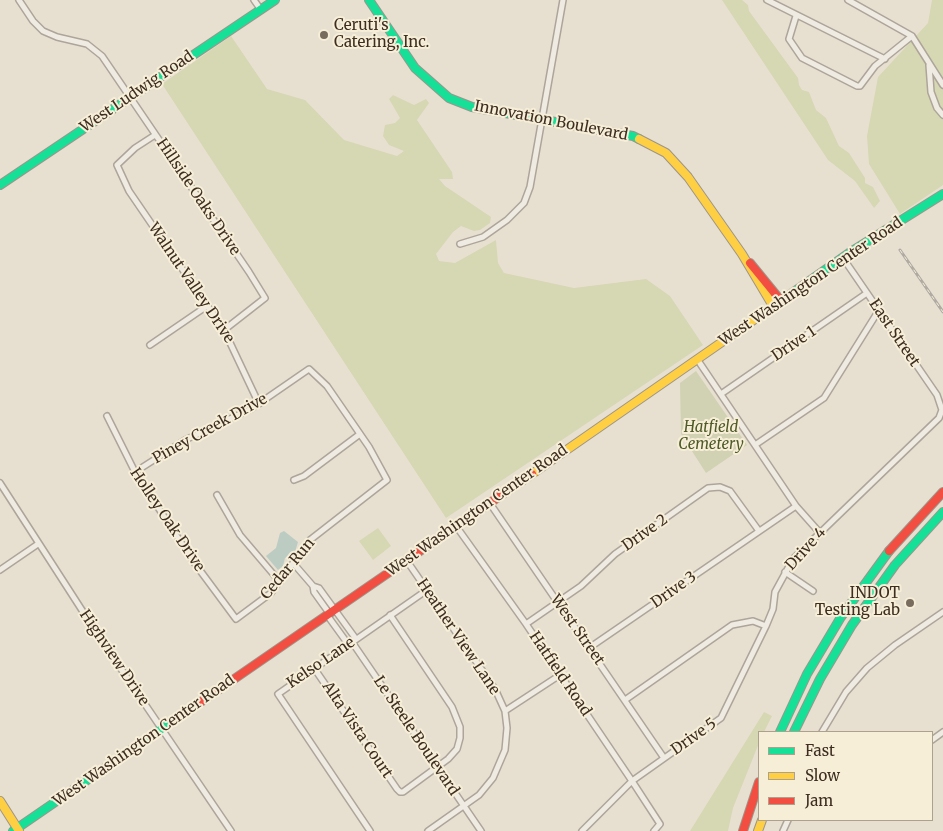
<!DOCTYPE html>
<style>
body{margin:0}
#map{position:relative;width:943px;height:831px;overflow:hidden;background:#e7e0d1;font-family:Merriweather,serif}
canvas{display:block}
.legend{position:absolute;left:758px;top:731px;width:175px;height:90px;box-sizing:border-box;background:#f7eed8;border:1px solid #ada18e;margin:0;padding:6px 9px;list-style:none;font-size:15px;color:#3d2e20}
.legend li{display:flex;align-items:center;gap:10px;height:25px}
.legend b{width:25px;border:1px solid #ada18e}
</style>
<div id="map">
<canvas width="943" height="831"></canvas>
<ul class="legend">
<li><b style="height:6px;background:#16e098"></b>Fast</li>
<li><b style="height:6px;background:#ffcf43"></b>Slow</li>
<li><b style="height:6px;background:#f24e42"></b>Jam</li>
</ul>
</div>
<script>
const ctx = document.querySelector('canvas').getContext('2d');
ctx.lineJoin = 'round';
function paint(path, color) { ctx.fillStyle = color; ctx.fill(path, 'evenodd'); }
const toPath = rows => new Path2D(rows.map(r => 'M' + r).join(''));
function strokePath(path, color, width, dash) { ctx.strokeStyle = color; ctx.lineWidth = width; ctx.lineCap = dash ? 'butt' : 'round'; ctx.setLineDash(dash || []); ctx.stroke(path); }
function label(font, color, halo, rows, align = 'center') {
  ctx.font = font + ' Merriweather,serif'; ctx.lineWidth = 4; ctx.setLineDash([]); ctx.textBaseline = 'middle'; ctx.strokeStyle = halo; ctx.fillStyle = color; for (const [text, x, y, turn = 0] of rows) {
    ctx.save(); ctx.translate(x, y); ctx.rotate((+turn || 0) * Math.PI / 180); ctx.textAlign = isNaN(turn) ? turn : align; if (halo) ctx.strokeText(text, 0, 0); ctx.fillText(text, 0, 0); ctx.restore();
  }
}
paint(toPath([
 [722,0,742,0,748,5,749,11,798,78,799,85,802,90,809,92,816,110,826,118,839,146,849,153,865,178,865,183,873,187,880,201,874,208,855,181,828,160],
 [932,0,943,0,943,185,900,214,869,164,867,136,878,77,928,23],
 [231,36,267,89,305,100,344,140,397,156,404,151,389,145,383,136,385,125,395,123,400,118,389,99,393,95,414,105,426,99,429,103,417,120,452,172,453,179,439,179,445,186,491,217,490,223,480,230,474,231,461,226,453,232,436,254,439,261,455,263,496,240,498,263,504,273,574,288,646,279,670,296,703,345,446,518,162,84],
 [378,528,391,546,373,560,359,541],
 [764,712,772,716,764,732,759,732,759,743,733,808,728,831,690,831]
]), '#d6d7b3');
paint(toPath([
 [696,371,747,445,706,473,681,434,680,383]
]), '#d1d1b3');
paint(toPath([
 [284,531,298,542,295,552,285,558,283,566,278,570,266,556,276,548,280,533]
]), '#bcccc2');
const street = toPath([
 [19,0,33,21,43,31,57,37,87,44,102,56,249,272,265,298,224,330],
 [254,0,261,10],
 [767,0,885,59],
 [848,0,912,36,943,85],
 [796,16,789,39,802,58,857,86,860,86,875,66,912,36],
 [929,65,931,92,937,108,943,115],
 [155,135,135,148,117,165,129,191,224,330,259,404],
 [460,244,483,237,507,220,524,203,530,187,563,0],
 [150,345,207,306],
 [697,359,796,506,820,533],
 [721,394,867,293],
 [107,416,135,472,193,561,236,619,271,593,310,540,387,480,369,447,327,386,309,369,251,409,185,440,135,472],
 [755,445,824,398,879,310],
 [294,480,304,476,360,434],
 [0,483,98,635,231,831],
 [217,495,240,535,280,582],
 [489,502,664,758],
 [456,526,526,624,632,781,660,824,654,831],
 [407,561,495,689,505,711,507,728,505,750,493,778,479,795,428,831],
 [294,564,313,586,314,592,329,613],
 [0,570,38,544],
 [785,572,813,591],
 [313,586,319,588,356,639],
 [327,615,348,644],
 [526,624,581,586,615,554,708,488,720,487,730,491,759,531],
 [352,642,481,831],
 [589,648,796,506],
 [314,668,397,789,400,792,403,792,448,759,457,749,460,738,460,727,452,707,390,615],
 [625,700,732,625,753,621,766,626],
 [505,711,560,675],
 [822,732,846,692,867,668,895,645,943,612],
 [932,740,943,732],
 [370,831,278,694,427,590],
 [582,831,632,781,721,718,766,626,773,609,775,592,793,559,939,418,942,410,937,395,843,258],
 [783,831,788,820]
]);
const fast = toPath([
 [369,0,415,68,449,98,472,107,633,136,639,139],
 [0,185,275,0],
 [758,317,849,253,943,194],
 [780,732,807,674,841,617,889,551],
 [794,732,820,679,852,625,895,565,943,512],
 [13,831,192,708]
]);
const slow = toPath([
 [639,139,666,153,688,177,742,254,773,306],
 [532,474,758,317],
 [0,801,19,831],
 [758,831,762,820]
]);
const jam = toPath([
 [750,263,781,301],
 [889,551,943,492],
 [192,708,532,474],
 [743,831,759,782]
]);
strokePath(street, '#ada599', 8);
strokePath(fast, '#9c958a', 10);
strokePath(slow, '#9c958a', 10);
strokePath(jam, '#9c958a', 10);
strokePath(street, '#efebe3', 5);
strokePath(fast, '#16e098', 8);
strokePath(slow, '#ffcf43', 8);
strokePath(jam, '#f24e42', 8);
const rail = toPath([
 [900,250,943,312]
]);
strokePath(rail, '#afaaa2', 3);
strokePath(rail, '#f7eed8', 1, [4]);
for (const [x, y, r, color] of [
 [324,35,5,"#786c5e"],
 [910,603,5,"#786c5e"]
]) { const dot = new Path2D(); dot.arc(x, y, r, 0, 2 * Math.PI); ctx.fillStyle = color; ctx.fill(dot); strokePath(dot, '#f7eed8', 2); }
label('15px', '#3d2e20', '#f7eed8', [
 ["Ceruti's",334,26],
 ["Catering, Inc.",334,43],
 ["INDOT",900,594,"right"],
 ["Testing Lab",900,611,"right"]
], 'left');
label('15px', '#3d2e20', '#f7eed8', [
 ["West Ludwig Road",137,92,-34],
 ["Innovation Boulevard",551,121,11],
 ["Hillside Oaks Drive",198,197,56],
 ["West Washington Center Road",811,282,-34],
 ["Walnut Valley Drive",191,283,56],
 ["East Street",894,333,56],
 ["Drive 1",794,344,-34],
 ["Piney Creek Drive",210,429,-29],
 ["West Washington Center Road",477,511,-35],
 ["Holley Oak Drive",167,520,56],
 ["Drive 2",645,533,-35],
 ["Drive 4",806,549,-48],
 ["Cedar Run",288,569,-50],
 ["Drive 3",674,590,-35],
 ["West Street",577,630,55],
 ["Heather View Lane",458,637,56],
 ["Highview Drive",114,658,56],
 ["Kelso Lane",321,663,-34],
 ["Hatfield Road",560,674,56],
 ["Alta Vista Court",357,730,56],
 ["Le Steele Boulevard",416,736,56],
 ["Drive 5",694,737,-35],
 ["West Washington Center Road",144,741,-35]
]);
label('italic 15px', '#4d5a26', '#f7eed8', [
 ["Hatfield",711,428],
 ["Cemetery",711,445]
]);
</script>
